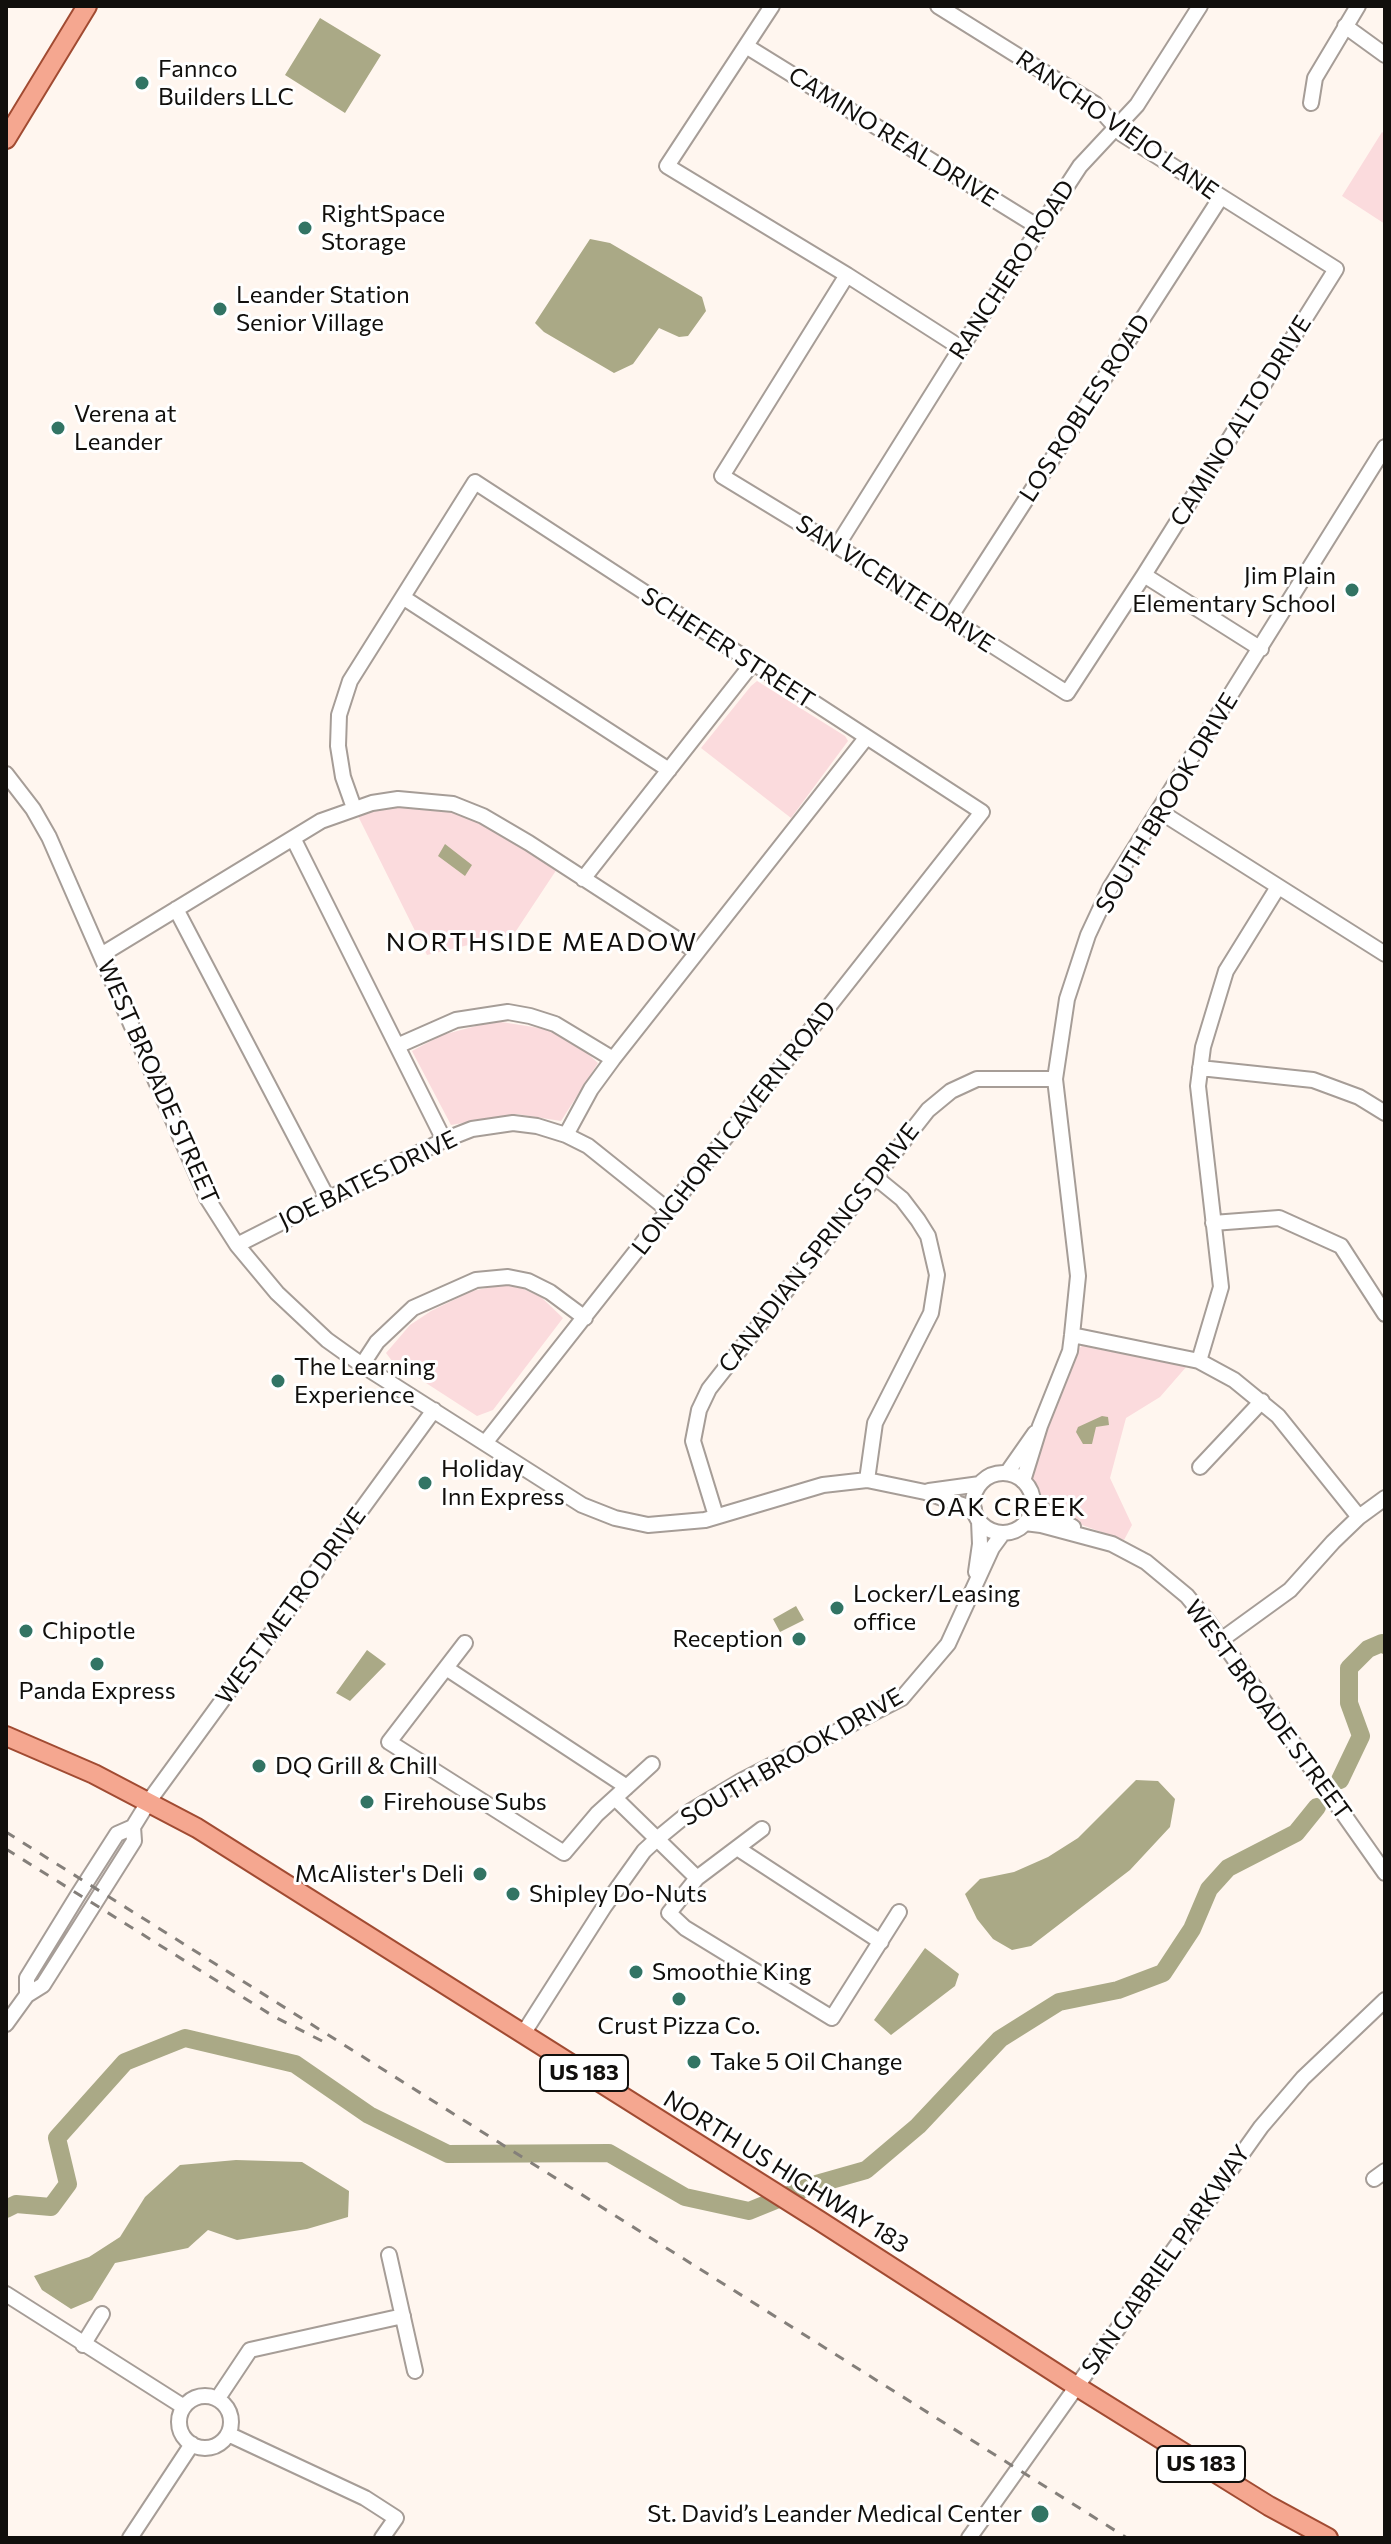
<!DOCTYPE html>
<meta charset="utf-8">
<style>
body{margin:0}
#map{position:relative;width:1391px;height:2544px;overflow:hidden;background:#fff6ef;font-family:Commissioner,sans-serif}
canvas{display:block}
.frame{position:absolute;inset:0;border:8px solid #110f0c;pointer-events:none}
</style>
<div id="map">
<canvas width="1391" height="2544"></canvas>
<div class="frame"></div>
</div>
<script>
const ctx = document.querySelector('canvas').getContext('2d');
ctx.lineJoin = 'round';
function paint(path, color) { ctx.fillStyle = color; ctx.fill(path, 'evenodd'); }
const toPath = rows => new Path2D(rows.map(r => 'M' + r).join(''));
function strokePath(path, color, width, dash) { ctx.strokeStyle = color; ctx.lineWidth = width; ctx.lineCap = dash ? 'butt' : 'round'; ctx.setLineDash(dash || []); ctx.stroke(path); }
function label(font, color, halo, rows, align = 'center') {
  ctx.font = font + ' Commissioner,sans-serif'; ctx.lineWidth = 6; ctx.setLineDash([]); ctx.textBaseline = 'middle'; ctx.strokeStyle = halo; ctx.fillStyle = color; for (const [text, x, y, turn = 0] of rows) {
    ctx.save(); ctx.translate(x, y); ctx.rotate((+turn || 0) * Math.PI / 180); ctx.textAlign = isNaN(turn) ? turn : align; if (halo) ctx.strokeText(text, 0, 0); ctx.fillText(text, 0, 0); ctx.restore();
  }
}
paint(toPath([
 [1382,132,1385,134,1385,224,1342,196],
 [757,681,845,736,848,741,791,818,701,748,751,686],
 [397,807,453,812,493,829,557,869,514,934,427,955,357,814],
 [495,1021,546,1029,579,1046,598,1063,561,1121,517,1114,451,1125,412,1051,442,1035],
 [501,1285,521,1288,541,1297,563,1318,493,1410,477,1416,392,1361,386,1353,410,1325,431,1311,472,1291],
 [1084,1344,1187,1366,1160,1397,1126,1418,1110,1478,1132,1525,1124,1540,1079,1524,1038,1501,1031,1483,1030,1471,1076,1351]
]), '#fbdbdd');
paint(toPath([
 [320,18,381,55,345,113,285,75],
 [590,239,610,243,702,297,706,311,688,336,679,337,659,328,633,364,614,373,544,332,535,323],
 [445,844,472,865,465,876,438,856],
 [1102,1416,1108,1417,1109,1425,1096,1427,1092,1444,1083,1444,1076,1432,1078,1427],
 [796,1606,804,1620,780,1632,773,1619],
 [367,1650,386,1664,350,1701,336,1693],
 [1136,1780,1158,1781,1175,1799,1170,1827,1130,1870,1031,1946,1012,1950,993,1939,977,1919,965,1894,980,1879,1014,1872,1048,1857,1078,1838],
 [925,1948,959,1974,955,1986,891,2035,874,2020],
 [236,2160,302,2162,349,2191,348,2217,307,2229,237,2240,208,2230,188,2248,115,2263,92,2300,71,2309,42,2290,34,2276,89,2257,120,2237,145,2197,180,2165]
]), '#aaa986');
strokePath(toPath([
 [1340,1780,1361,1736,1349,1703,1349,1668,1368,1649,1382,1643,1385,1645],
 [6,2209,16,2204,51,2207,68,2184,57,2138,125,2062,185,2038,295,2064,369,2115,448,2154,609,2153,685,2197,749,2211,813,2185,866,2170,918,2126,1000,2039,1059,2002,1118,1990,1163,1973,1192,1929,1209,1889,1228,1868,1296,1833,1317,1807]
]), '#aaa986', 18);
const minor = toPath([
 [772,6,667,166,847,275,961,348],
 [1345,26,1385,55],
 [746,46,1040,228],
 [1311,103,1315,78,1358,6],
 [847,275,722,476,837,546,1067,693,1144,575,1336,269,1122,134,1095,104,938,6],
 [837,546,961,348,1080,166,1137,105,1200,6],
 [1144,575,1261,649],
 [404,598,669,770],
 [949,619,1221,197],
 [6,774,33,809,49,837,207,1198,237,1245,277,1293,327,1340,362,1365,582,1505,615,1518,648,1525,705,1520,823,1485,867,1480,925,1492,974,1509],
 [354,808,343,777,338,746,339,715,350,681,475,482,982,812,485,1443],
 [1159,811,1385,954],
 [293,838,444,1140],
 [583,879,752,664],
 [176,909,328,1199],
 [101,955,321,821,372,803,398,799,453,804,483,816,529,843,697,952],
 [397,1046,456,1020,508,1012,530,1016,555,1024,613,1059],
 [1200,1068,1313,1080,1359,1097,1385,1113],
 [566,1135,591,1089,613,1059,866,738],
 [1213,1223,1279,1218,1341,1246,1385,1314],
 [237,1245,444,1140,472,1129,513,1123,537,1126,566,1135,588,1146,668,1210],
 [1072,1335,1199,1361,1234,1380,1278,1416,1359,1517],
 [1199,1361,1221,1287,1198,1086,1203,1047,1226,971,1278,887],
 [362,1365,377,1342,413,1308,476,1280,508,1277,528,1281,550,1292,585,1318],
 [1200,1467,1262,1401],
 [1007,1473,1035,1433],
 '973 1503a30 30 0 1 1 60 0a30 30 0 1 1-60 0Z',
 [867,1480,875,1423,931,1313,937,1275,928,1236,918,1220,902,1199,875,1177],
 [1023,1481,1040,1426,1070,1351,1072,1335,1078,1276,1055,1079,1067,999,1088,935,1110,888,1385,447],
 [929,1491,980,1484],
 [1033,1502,1046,1512,1073,1527],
 [716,1516,693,1441,699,1410,709,1389,928,1110,951,1091,977,1079,1055,1079],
 [1025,1523,1041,1525,1112,1544,1146,1562,1187,1596,1209,1623,1385,1873],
 [976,1572,980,1544,979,1521],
 [1221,1640,1290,1590,1333,1542,1359,1517,1385,1498],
 [465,1643,389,1742,564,1853,597,1814,652,1764],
 [446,1668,627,1787],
 [615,1798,697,1878],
 [762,1829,697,1878,669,1913,685,1928,832,2018,899,1912],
 [737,1848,881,1942],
 [27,1995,27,1978,78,1895,117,1834,133,1827],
 [6,2024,27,1995,43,1985,134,1841,133,1827,149,1801,434,1410],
 [523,2034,604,1907,644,1851,657,1839,691,1811,741,1781,902,1698,948,1644,992,1548,1003,1533],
 [1374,2179,1385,2171],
 [389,2255,415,2371],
 [6,2294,184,2407],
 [83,2345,102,2314],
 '179 2422a26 26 0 1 1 52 0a26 26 0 1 1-52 0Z',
 [218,2398,250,2350,403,2316],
 [228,2434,365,2498,396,2518,382,2538],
 [130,2538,192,2444],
 [969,2538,1261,2127,1303,2078,1385,2000]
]);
const major = toPath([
 [6,139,87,6],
 [6,1736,94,1774,197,1828,820,2221,1076,2386,1269,2506,1328,2538]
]);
strokePath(minor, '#a69d97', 18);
strokePath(major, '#a14b32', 22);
strokePath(minor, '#fff', 14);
strokePath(major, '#f5a790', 18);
strokePath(toPath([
 [6,1832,1127,2538],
 [6,1849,273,2016,324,2042]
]), '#847f7a', 3, [10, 10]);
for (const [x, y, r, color] of [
 [142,83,8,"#327464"],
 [305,228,8,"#327464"],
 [220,309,8,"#327464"],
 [58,428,8,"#327464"],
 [1352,590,8,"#327464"],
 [278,1381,8,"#327464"],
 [425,1483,8,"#327464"],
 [837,1608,8,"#327464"],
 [26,1631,8,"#327464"],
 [799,1639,8,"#327464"],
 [97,1664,8,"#327464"],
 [259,1766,8,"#327464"],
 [367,1802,8,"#327464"],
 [480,1874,8,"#327464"],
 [513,1894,8,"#327464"],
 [636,1972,8,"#327464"],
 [679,1999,8,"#327464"],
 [694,2062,8,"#327464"],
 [1040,2514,10,"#327464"]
]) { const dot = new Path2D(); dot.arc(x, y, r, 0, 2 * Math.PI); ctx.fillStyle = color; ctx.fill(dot); strokePath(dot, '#fff', 3); }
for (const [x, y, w] of [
 [584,2073,88],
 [1201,2464,88]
]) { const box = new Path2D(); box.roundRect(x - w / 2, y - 18, w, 36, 6); ctx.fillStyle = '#fff'; ctx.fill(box); strokePath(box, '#110f0c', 2); }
label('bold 22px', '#110f0c', null, [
 ["US 183",584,2073],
 ["US 183",1201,2464]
]);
label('24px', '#110f0c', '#fff', [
 ["Fannco",158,69],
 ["Builders LLC",158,97],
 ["RightSpace",321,214],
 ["Storage",321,242],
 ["Leander Station",236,295],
 ["Senior Village",236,323],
 ["Verena at",74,414],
 ["Leander",74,442],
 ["Jim Plain",1336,576,"right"],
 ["Elementary School",1336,604,"right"],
 ["The Learning",294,1367],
 ["Experience",294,1395],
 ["Holiday",441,1469],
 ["Inn Express",441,1497],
 ["Locker/Leasing",853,1594],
 ["office",853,1622],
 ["Chipotle",42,1631],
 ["Reception",783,1639,"right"],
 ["Panda Express",97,1691,"center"],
 ["DQ Grill & Chill",275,1766],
 ["Firehouse Subs",383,1802],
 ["McAlister's Deli",464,1874,"right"],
 ["Shipley Do-Nuts",529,1894],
 ["Smoothie King",652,1972],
 ["Crust Pizza Co.",679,2026,"center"],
 ["Take 5 Oil Change",710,2062],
 ["St. David’s Leander Medical Center",1022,2514,"right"]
], 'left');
label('24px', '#110f0c', '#fff', [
 ["RANCHO VIEJO LANE",1117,125,35],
 ["CAMINO REAL DRIVE",893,137,32],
 ["RANCHERO ROAD",1012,270,-57],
 ["LOS ROBLES ROAD",1085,408,-57],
 ["CAMINO ALTO DRIVE",1241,421,-58],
 ["SAN VICENTE DRIVE",895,584,33],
 ["SCHEFER STREET",728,648,33],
 ["SOUTH BROOK DRIVE",1167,803,-59],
 ["WEST BROADE STREET",158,1082,66],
 ["LONGHORN CAVERN ROAD",734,1128,-52],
 ["JOE BATES DRIVE",368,1180,-26],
 ["CANADIAN SPRINGS DRIVE",819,1248,-52],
 ["WEST METRO DRIVE",291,1606,-54],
 ["WEST BROADE STREET",1268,1710,54],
 ["SOUTH BROOK DRIVE",792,1757,-30],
 ["NORTH US HIGHWAY 183",786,2172,32],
 ["SAN GABRIEL PARKWAY",1166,2260,-55]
]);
ctx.letterSpacing = '2px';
label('26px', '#110f0c', '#fff', [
 ["NORTHSIDE MEADOW",542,942],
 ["OAK CREEK",1006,1507]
]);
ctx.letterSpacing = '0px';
</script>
